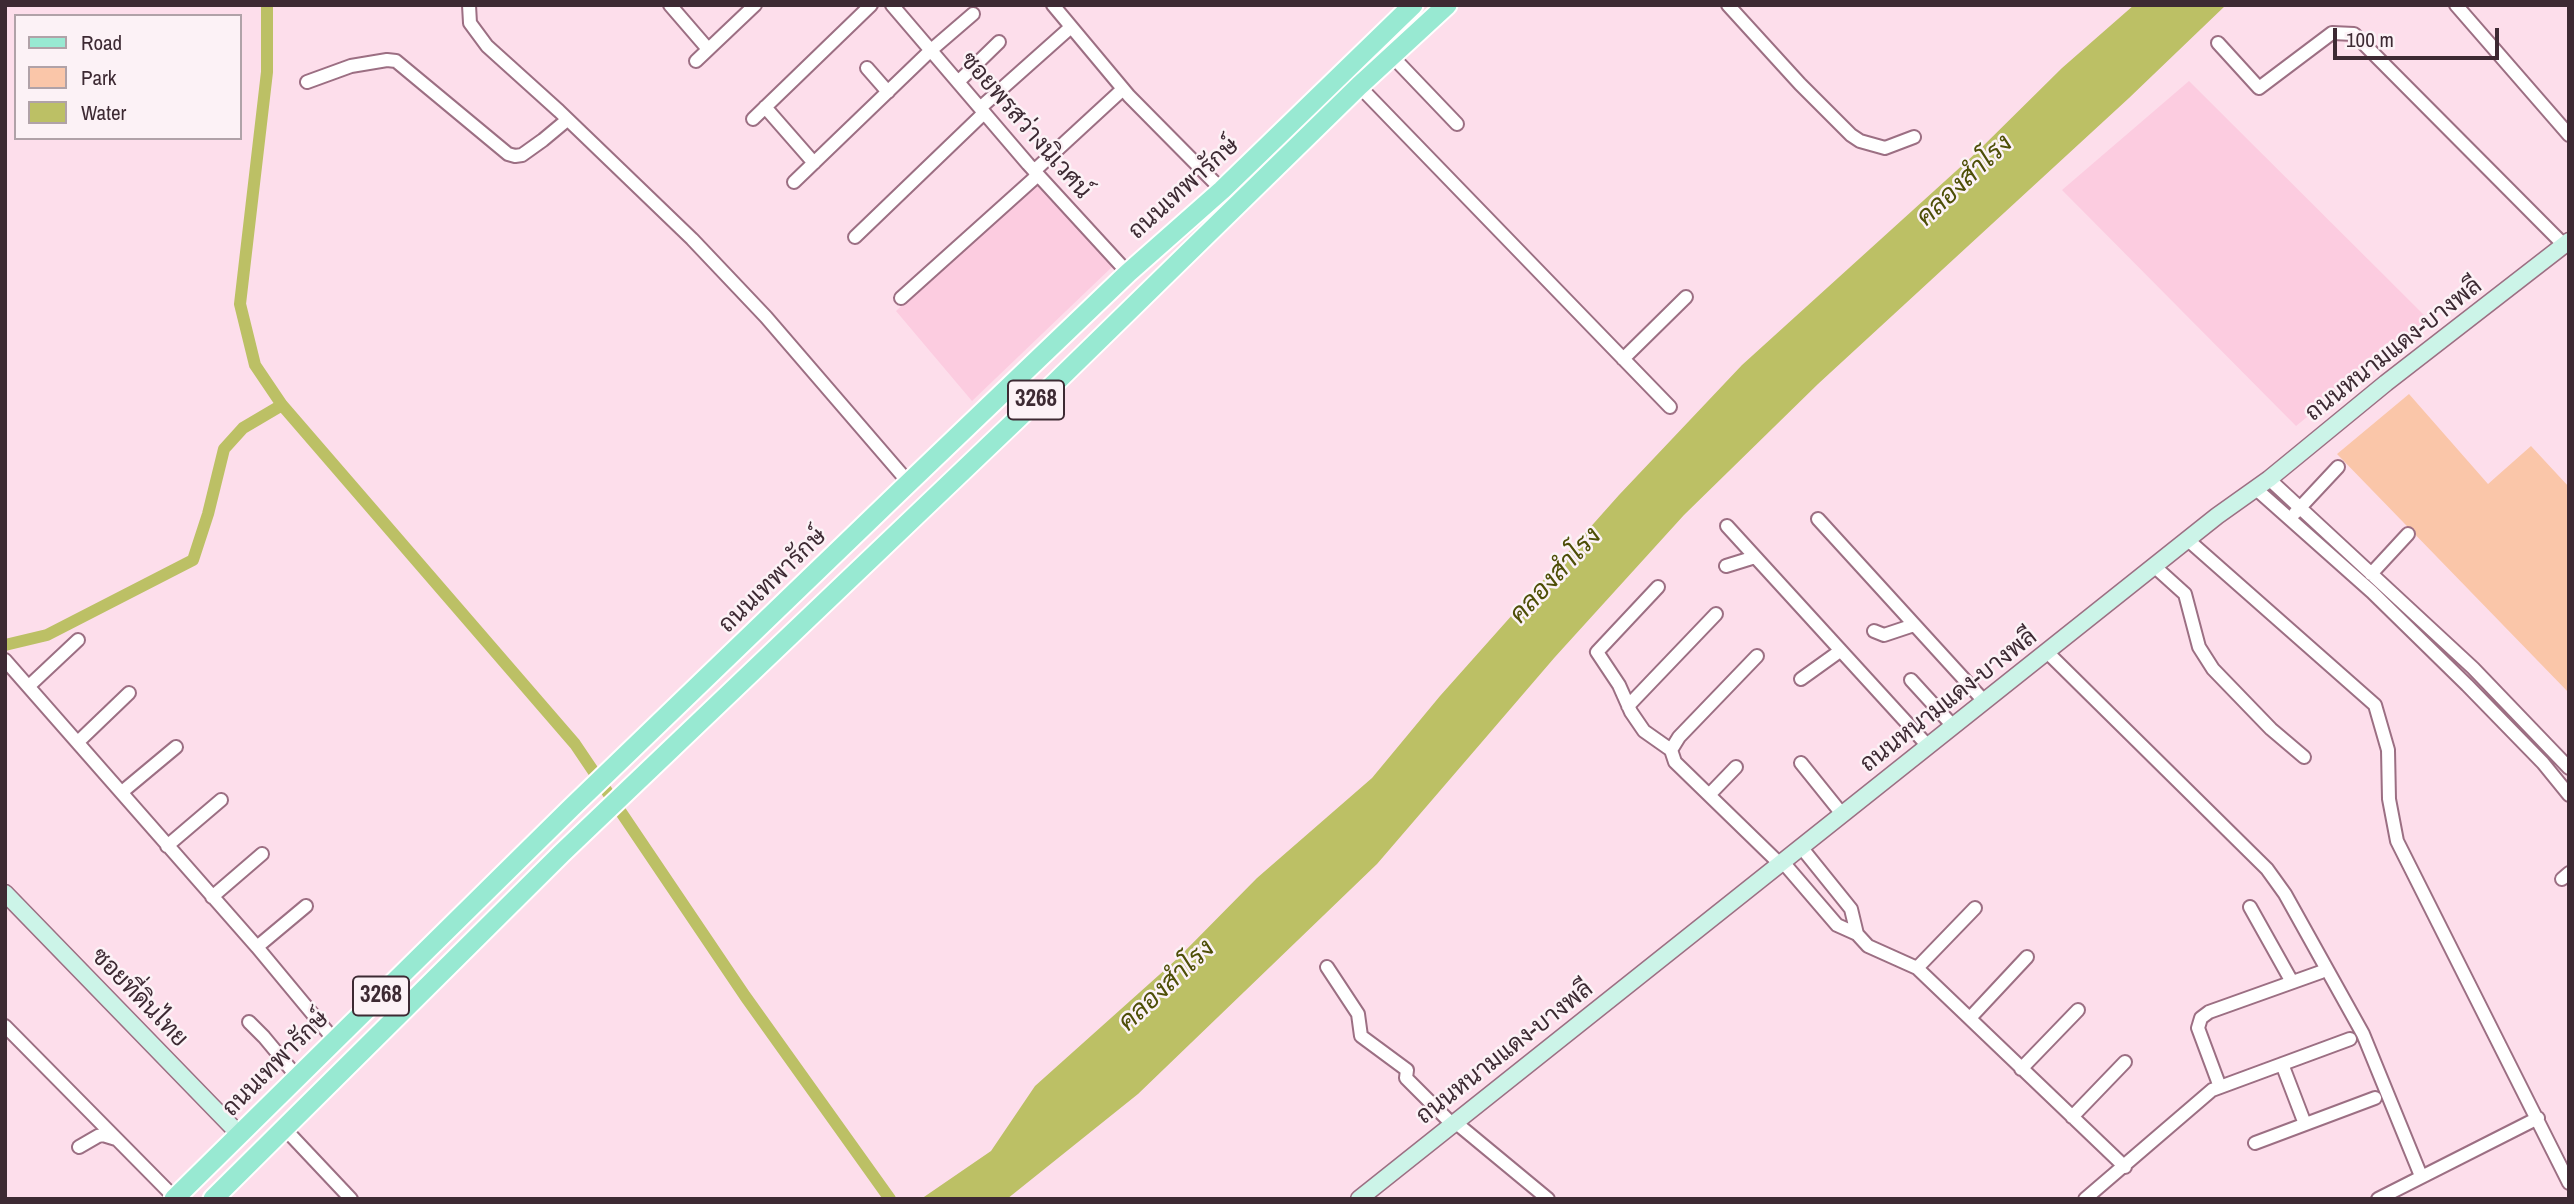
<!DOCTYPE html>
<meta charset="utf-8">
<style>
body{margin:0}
#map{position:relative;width:2574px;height:1204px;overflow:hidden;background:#fddeeb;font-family:"Archivo Narrow",sans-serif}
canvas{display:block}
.frame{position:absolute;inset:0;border:7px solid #3d2a33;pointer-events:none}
.legend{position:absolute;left:14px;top:14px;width:228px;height:126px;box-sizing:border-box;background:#fcf2f6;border:2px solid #b0a2a8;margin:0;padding:9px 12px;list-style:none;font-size:21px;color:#3d2a33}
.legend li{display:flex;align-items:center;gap:14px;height:35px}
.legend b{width:35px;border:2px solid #b0a2a8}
.scale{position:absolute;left:2333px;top:28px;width:166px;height:32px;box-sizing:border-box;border:4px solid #3d2a33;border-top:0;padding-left:9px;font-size:21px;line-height:24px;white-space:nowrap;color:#3d2a33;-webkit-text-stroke:5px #fcf2f6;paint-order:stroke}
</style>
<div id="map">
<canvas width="2574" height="1204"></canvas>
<div class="frame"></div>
<ul class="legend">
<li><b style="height:9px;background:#98e9d2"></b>Road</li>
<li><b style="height:19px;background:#fac6a9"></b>Park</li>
<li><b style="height:19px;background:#bcc065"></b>Water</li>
</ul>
<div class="scale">100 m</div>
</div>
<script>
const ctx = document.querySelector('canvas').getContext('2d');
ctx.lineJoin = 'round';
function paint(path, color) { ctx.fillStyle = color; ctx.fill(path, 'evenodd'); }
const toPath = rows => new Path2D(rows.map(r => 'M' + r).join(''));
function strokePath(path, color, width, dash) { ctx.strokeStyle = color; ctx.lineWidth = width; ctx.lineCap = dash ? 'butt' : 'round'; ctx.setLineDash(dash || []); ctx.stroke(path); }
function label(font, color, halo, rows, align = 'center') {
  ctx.font = font + ' "Archivo Narrow",Sarabun,sans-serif'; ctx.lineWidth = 5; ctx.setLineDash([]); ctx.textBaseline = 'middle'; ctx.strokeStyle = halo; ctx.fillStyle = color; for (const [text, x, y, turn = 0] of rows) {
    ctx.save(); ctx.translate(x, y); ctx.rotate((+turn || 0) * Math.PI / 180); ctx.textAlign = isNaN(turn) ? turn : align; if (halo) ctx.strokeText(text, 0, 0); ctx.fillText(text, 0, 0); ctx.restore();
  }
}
paint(toPath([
 [2189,81,2428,319,2296,426,2062,190],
 [1033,182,1113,266,972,401,896,311]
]), '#fccce0');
paint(toPath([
 [2409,394,2488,484,2531,446,2569,487,2569,693,2337,454]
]), '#fac6a9');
paint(toPath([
 [2134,5,2226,5,2129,98,1818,384,1684,515,1555,657,1377,864,1138,1094,1007,1199,921,1199,991,1151,1035,1086,1178,958,1257,878,1372,778,1440,696,1619,495,1742,365,1977,152,2062,68]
]), '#bcc065');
strokePath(toPath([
 [267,5,267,72,240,304,255,365,282,405,575,744,745,996,890,1199],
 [5,645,47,635,193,560,208,514,224,449,243,428,282,405]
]), '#bcc065', 12);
const street = toPath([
 [469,5,470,23,487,46,559,111,692,239,766,317,909,483],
 [670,5,708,49],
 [892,5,1028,164,1128,273],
 [1053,5,1129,96,1222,190],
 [1728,5,1800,84,1851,135,1860,141,1885,148,1914,137],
 [2456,5,2569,135],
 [2218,43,2259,88,2332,33,2354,34,2564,245],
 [1391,55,1457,124],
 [696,61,755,5],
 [867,68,888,92],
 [307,82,351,66,387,60,396,61,508,154,515,156,522,155,543,140,567,120],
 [958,82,999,42],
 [1359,86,1670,407],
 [765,107,814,163],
 [980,108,1071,27],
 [753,119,871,5],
 [1034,171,1123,89],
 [794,182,930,51,973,14],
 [855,237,984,113],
 [901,298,1038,175],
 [1623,359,1686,297],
 [2269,479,2473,668,2569,768],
 [2255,488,2372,592,2467,685,2543,763,2569,795],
 [2295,513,2338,467],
 [1818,519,1984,701],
 [1727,526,1928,746],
 [2188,540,2375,705,2388,750,2389,799,2397,841,2569,1183],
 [1726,566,1755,557],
 [2154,566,2185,594,2199,647,2213,669,2271,729,2304,757],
 [2371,574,2408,534],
 [1658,587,1597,652,1619,685,1631,712,1644,731,1671,750],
 [1874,631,1884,635,1914,625],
 [2047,652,2267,869,2285,894,2363,1034,2421,1176],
 [1757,656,1679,737,1671,750,1675,762,1780,864],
 [5,660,257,947,335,1041],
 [1801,679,1840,651],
 [1911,680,1953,726],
 [29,686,78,640],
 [1628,706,1716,614],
 [79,741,129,693],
 [1801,763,1842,814],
 [122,792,176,747],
 [1709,795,1736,767],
 [167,846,221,800],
 [1801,847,1851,909,1857,934],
 [1782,861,1837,925,1857,934,1868,946,1917,968,2125,1167],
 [2562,879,2569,873],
 [212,897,262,854],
 [2250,907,2292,982],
 [257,947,306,906],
 [1327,967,1358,1014,1361,1036,1407,1070,1406,1078,1452,1124],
 [1917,968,1975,908],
 [1970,1018,2027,957],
 [249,1022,264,1037,298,1078],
 [5,1026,175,1198],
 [2282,1064,2305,1124],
 [2021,1069,2078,1010],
 [2220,1087,2198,1028,2201,1018,2209,1012,2321,972],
 [2072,1117,2125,1062],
 [1455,1122,1548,1199],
 [285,1129,351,1199],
 [2255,1143,2375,1098],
 [79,1147,98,1136,103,1135,116,1139],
 [2085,1199,2212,1090,2350,1039],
 [2378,1199,2538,1118]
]);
const secondary = toPath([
 [5,893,240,1135],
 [1359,1199,2217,516,2269,479,2386,383,2569,241]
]);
const primary = toPath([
 [174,1199,571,808,897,494,1128,273,1222,190,1413,5],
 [213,1199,562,853,1057,381,1359,86,1447,5]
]);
strokePath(street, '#9c6f83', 16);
strokePath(secondary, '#9c6f83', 19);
strokePath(primary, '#fff', 23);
strokePath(street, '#fff', 12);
strokePath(secondary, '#ccf4e8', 16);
strokePath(primary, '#98e9d2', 19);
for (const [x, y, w] of [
 [1036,400,56],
 [381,996,56]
]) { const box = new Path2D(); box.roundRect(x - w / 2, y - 19.5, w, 39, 5); ctx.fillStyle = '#fcf2f6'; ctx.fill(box); strokePath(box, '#3d2a33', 2); }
label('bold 23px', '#3d2a33', null, [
 ["3268",1036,400],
 ["3268",381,996]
]);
label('24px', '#3d2a33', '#fcf2f6', [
 ["ซอยพรสว่างนิเวศน์",1025,126,49],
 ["ถนนเทพารักษ์",1184,189,-42],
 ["ถนนหนามแดง-บางพลี",2394,350,-38],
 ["ถนนเทพารักษ์",773,581,-44],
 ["ถนนหนามแดง-บางพลี",1949,701,-38],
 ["ซอยที่ดินไทย",139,998,46],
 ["ถนนหนามแดง-บางพลี",1505,1053,-38],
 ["ถนนเทพารักษ์",276,1064,-45]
]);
label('italic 26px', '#4d4e06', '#fcf2f6', [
 ["คลองสำโรง",1965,181,-43],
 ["คลองสำโรง",1556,576,-47],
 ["คลองสำโรง",1167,986,-43]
]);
</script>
